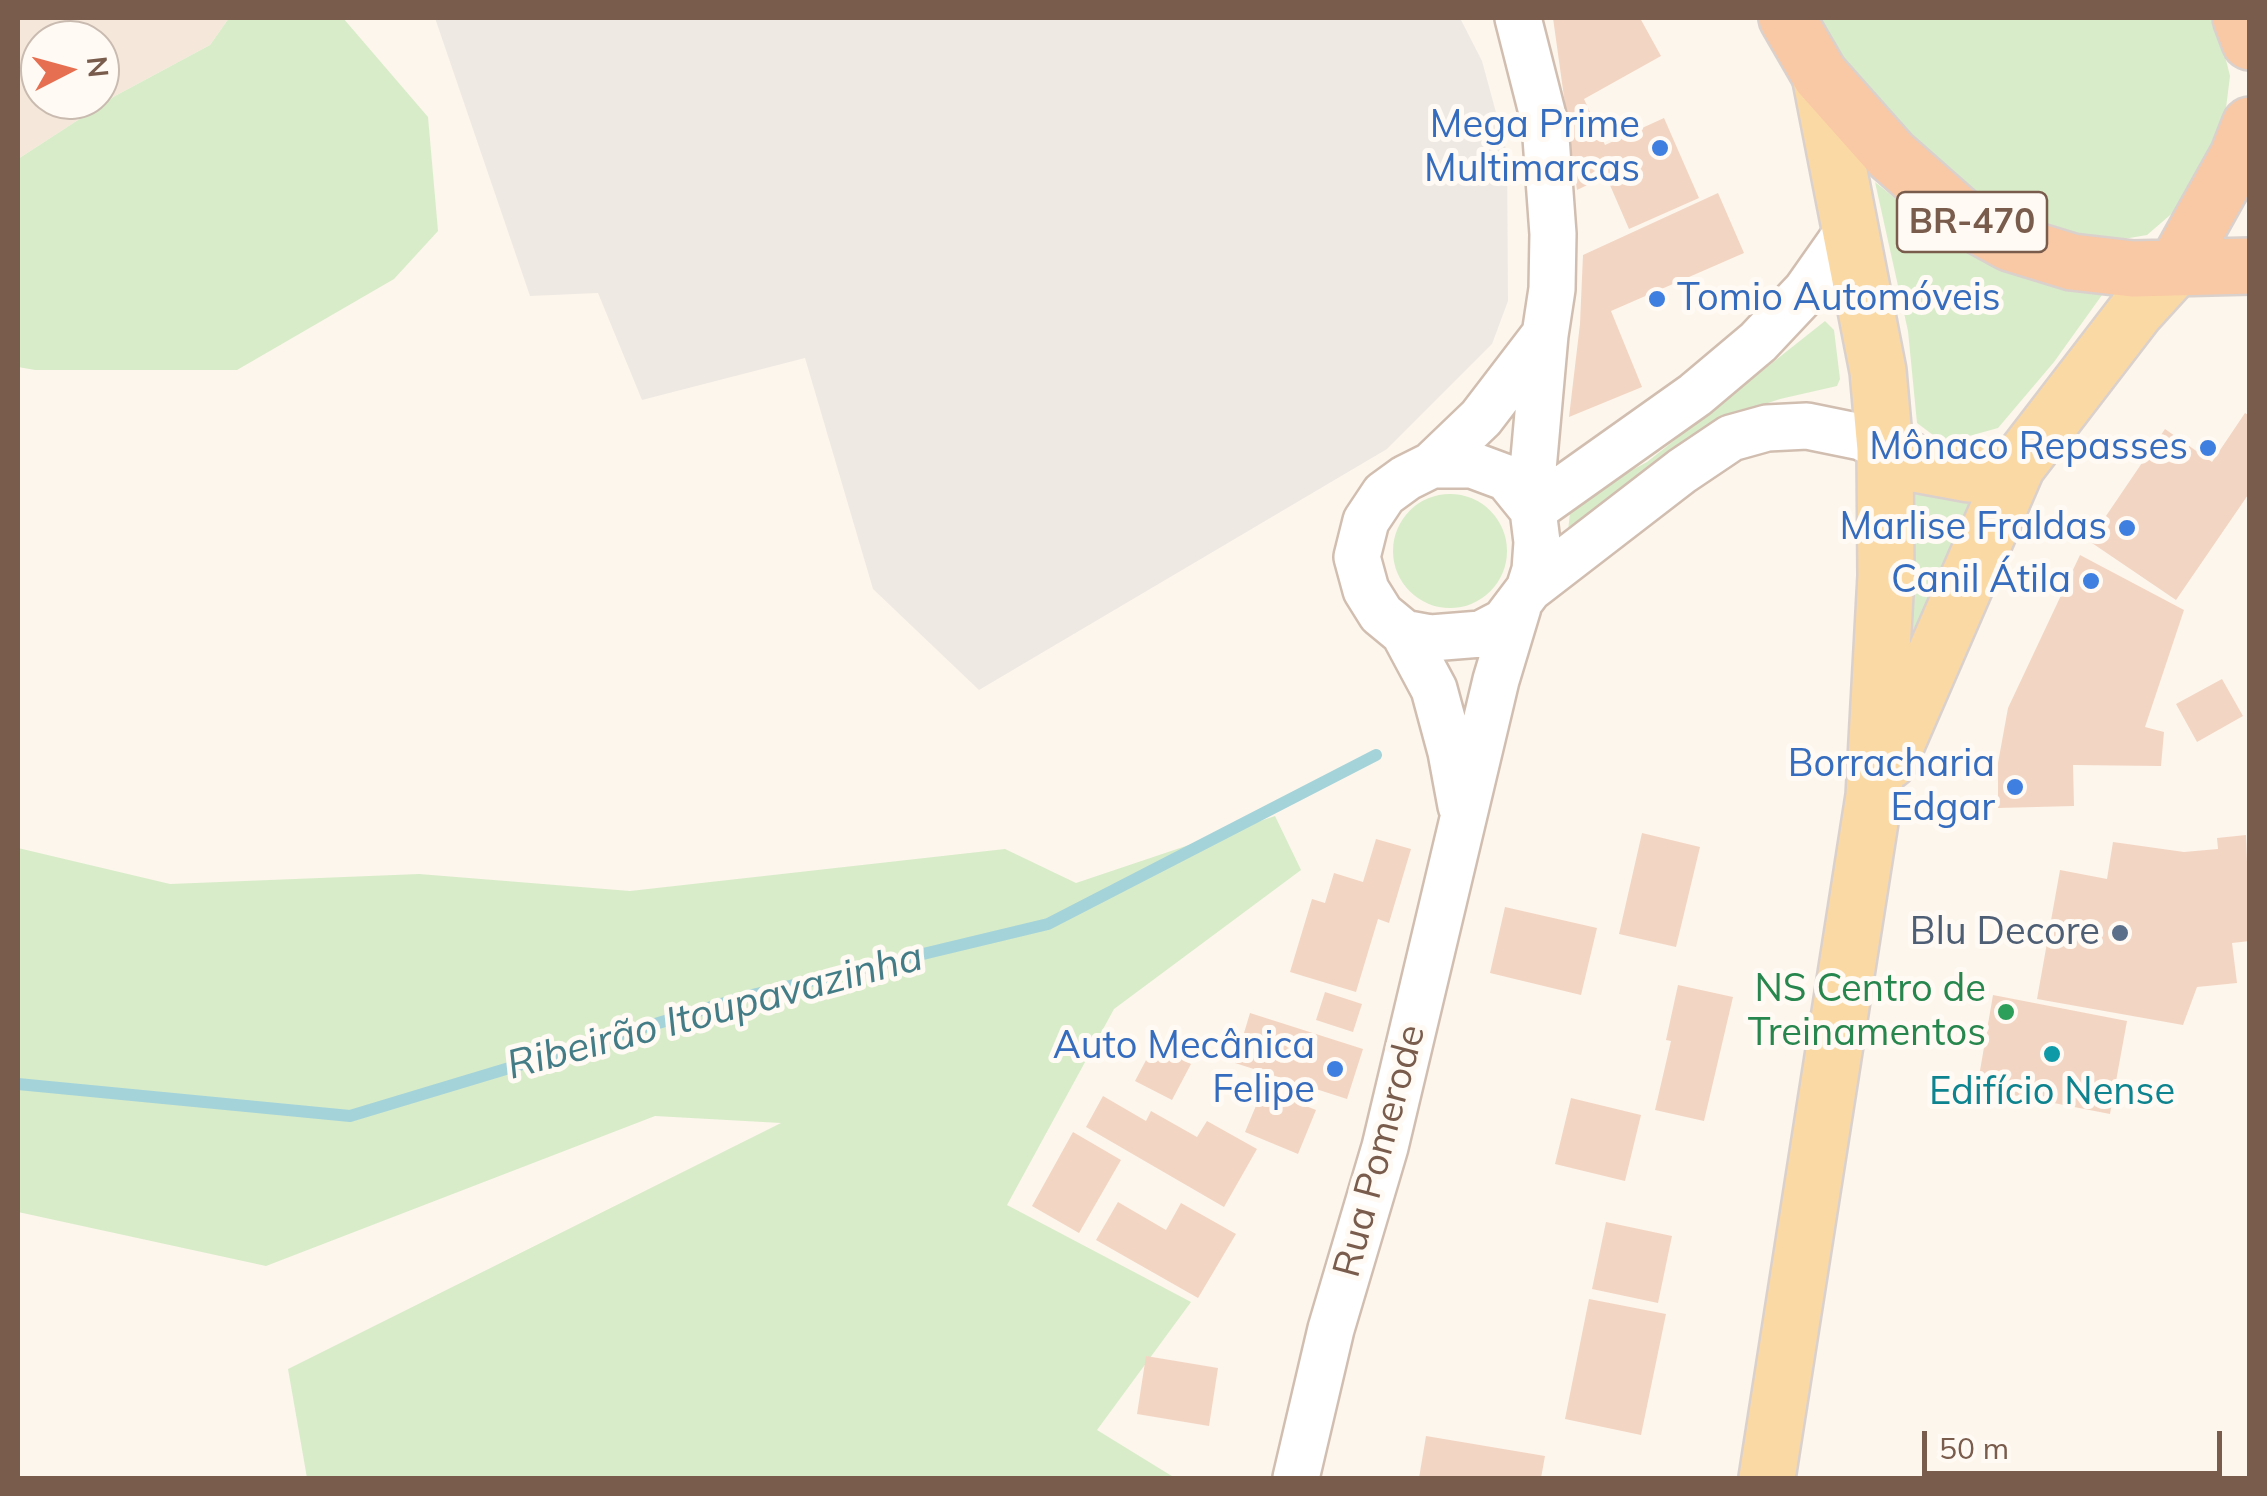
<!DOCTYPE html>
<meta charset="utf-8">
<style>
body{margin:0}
#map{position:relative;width:2267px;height:1496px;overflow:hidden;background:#fdf6ec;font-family:Mulish,sans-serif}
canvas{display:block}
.frame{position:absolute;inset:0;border:20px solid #7a5c4d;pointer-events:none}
.north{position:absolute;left:20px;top:20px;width:100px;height:100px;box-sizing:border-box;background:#fffaf3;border:2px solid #cabbb1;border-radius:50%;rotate:84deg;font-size:28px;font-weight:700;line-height:40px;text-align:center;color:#7a5c4d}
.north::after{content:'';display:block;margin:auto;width:35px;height:45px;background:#e76f51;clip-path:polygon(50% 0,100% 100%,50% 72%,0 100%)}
.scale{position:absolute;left:1922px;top:1431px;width:300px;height:45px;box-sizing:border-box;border:5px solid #7a5c4d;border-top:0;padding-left:12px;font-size:30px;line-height:35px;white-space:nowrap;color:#7a5c4d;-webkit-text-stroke:8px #fffaf3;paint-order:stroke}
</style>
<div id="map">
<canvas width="2267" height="1496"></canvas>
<div class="frame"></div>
<div class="north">N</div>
<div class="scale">50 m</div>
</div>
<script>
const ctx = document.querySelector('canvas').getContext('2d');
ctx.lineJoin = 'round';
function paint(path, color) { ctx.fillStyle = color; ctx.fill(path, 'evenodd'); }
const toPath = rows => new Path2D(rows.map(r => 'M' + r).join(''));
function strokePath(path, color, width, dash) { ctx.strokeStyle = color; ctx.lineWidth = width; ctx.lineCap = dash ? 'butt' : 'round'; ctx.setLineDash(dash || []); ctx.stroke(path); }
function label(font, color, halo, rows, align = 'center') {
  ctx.font = font + ' Mulish,sans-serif'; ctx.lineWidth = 10; ctx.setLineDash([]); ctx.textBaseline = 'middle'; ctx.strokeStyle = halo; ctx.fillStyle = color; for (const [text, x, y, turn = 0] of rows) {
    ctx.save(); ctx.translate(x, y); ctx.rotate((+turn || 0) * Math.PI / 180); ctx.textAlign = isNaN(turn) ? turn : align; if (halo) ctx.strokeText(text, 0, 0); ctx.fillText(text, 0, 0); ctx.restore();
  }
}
paint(toPath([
 [18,18,229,18,210,45,115,96,18,159],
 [40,40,100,40,100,100,40,100]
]), '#f5e8da');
paint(toPath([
 [435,18,1460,18,1482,61,1507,153,1508,301,1492,344,1387,449,979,690,873,589,805,358,642,400,598,293,530,296]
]), '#efe9e4');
paint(toPath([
 [229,18,343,18,428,117,438,231,394,279,237,370,35,370,18,367,18,159,115,96,210,45],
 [1813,18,2210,18,2221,40,2230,76,2224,124,2205,168,2176,210,2147,235,2106,242,2058,230,2006,212,1943,177,1884,122],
 [1875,182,1939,234,1988,262,2039,280,2102,295,2054,362,1998,428,1951,441,1933,435,1917,423,1908,331],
 [1825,321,1834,330,1840,379,1837,386,1780,399,1732,415,1697,433,1567,541,1571,503,1647,462],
 [1913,486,1982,488,1897,696,1915,573],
 '1393 551a57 57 0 1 1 114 0a57 57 0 1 1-114 0Z',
 [1275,816,1301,870,1114,1009,1007,1205,1191,1302,1097,1430,1175,1478,307,1478,288,1369,781,1123,655,1116,266,1266,18,1212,18,848,170,884,419,874,630,891,1005,849,1076,883]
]), '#d8ecc9');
strokePath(toPath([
 [18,1084,350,1116,748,996,1048,924,1376,755]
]), '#a5d3da', 12);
paint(toPath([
 [1553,18,1640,18,1661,56,1584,99,1605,145,1664,118,1699,198,1629,229,1606,176,1577,190],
 [1718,193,1744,253,1611,311,1642,387,1569,417,1580,324,1583,255],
 [2245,413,2250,416,2250,492,2176,600,2089,541,2165,429,2212,462],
 [2080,555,2184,610,2145,727,2164,732,2161,766,2073,765,2074,806,1998,808,1998,763,2008,708],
 [2222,679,2243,716,2197,742,2176,704],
 [1642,833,1700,847,1676,947,1619,934],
 [2246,835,2250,941,2232,943,2237,983,2197,987,2183,1025,2037,999,2060,870,2107,879,2113,842,2184,852,2218,849,2217,838],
 [1376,839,1411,849,1389,923,1378,919,1356,992,1290,972,1312,899,1325,903,1334,873,1363,882],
 [1505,907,1597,928,1581,995,1490,973],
 [1678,985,1733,997,1704,1121,1655,1110,1671,1041,1666,1040],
 [1325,992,1362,1004,1353,1032,1316,1020],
 [1993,995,2127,1021,2110,1114,1977,1088],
 [1250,1013,1363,1049,1347,1099,1235,1063],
 [1154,1045,1191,1064,1172,1100,1135,1081],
 [1263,1089,1316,1110,1298,1154,1245,1132],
 [1103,1096,1146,1121,1151,1111,1197,1137,1207,1121,1257,1149,1224,1207,1086,1127],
 [1571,1098,1641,1115,1625,1181,1555,1164],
 [1073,1132,1121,1160,1079,1233,1032,1206],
 [1118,1202,1166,1230,1181,1203,1236,1234,1198,1298,1096,1240],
 [1606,1222,1672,1236,1658,1303,1592,1289],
 [1589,1299,1666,1314,1641,1435,1565,1419],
 [1146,1356,1218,1368,1209,1426,1137,1414],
 [1426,1436,1545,1456,1541,1478,1419,1478],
 [2128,1474,2157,1476,2156,1478,2127,1478]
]), '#f3d5c3');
const tertiary = toPath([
 [1518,18,1545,124,1553,234,1552,289,1545,335,1530,503],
 [1432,465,1472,465,1507,478,1533,510,1537,542,1535,570,1529,589,1504,622,1481,634,1431,638,1404,633,1381,614,1366,590,1357,557,1366,521,1384,494,1406,478,1432,465],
 [1432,465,1481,418,1543,337],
 [1533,510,1695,395,1758,342,1806,291,1851,227],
 [1529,589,1682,471,1731,438,1767,428,1807,426,1861,437,1885,449],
 [1404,633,1434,689,1451,752,1461,806],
 [1296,1478,1331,1329,1385,1147,1496,680,1518,607]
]);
const primary = toPath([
 [1885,449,1920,465,1969,474,2017,466],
 [1889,761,2017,466,2136,311,2176,267],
 [1767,1478,1874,796,1886,576,1885,449,1878,371,1820,75]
]);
const trunk = toPath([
 [1787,18,1820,75,1891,155,1959,215,2010,243,2072,262,2133,269,2250,266],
 [2241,18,2250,42],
 [2176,267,2238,156,2250,125]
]);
strokePath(tertiary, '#d1beb0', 50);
strokePath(primary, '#dad1cd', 60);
strokePath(trunk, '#dad1cd', 60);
strokePath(tertiary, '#fff', 45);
strokePath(primary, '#fbd9a5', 55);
strokePath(trunk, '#f9c8a4', 55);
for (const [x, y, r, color] of [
 [1660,148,10,"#3f7fe0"],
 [1657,299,10,"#3f7fe0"],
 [2208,448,10,"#3f7fe0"],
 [2127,528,10,"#3f7fe0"],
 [2091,581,10,"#3f7fe0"],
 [2015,787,10,"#3f7fe0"],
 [2120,933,10,"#5c6f8a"],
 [2006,1012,10,"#2e9e5b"],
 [2052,1054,10,"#0f9aa8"],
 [1335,1069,10,"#3f7fe0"]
]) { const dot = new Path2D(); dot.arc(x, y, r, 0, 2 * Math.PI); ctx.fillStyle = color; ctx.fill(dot); strokePath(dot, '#fffaf3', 4); }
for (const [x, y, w] of [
 [1972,222,150]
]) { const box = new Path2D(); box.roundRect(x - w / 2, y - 30, w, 60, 8); ctx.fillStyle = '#fffaf3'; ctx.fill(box); strokePath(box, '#7a5c4d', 2.5); }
label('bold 35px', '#7a5c4d', null, [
 ["BR-470",1972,222]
]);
label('38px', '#366cbe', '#fffaf3', [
 ["Mega Prime",1640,126],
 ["Multimarcas",1640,170],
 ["Tomio Automóveis",1677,299,"left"],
 ["Mônaco Repasses",2188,448],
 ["Marlise Fraldas",2107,528],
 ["Canil Átila",2071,581],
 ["Borracharia",1995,765],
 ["Edgar",1995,809],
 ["Auto Mecânica",1315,1047],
 ["Felipe",1315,1091]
], 'right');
label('38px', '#4e5e75', '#fffaf3', [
 ["Blu Decore",2100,933]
], 'right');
label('38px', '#27864d', '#fffaf3', [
 ["NS Centro de",1986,990],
 ["Treinamentos",1986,1034]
], 'right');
label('38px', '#0d838f', '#fffaf3', [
 ["Edifício Nense",2052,1093]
]);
label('38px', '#7a5c4d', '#fffaf3', [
 ["Rua Pomerode",1380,1151,-75]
]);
label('italic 40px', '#437c86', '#fffaf3', [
 ["Ribeirão Itoupavazinha",715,1012,-15]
]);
</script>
